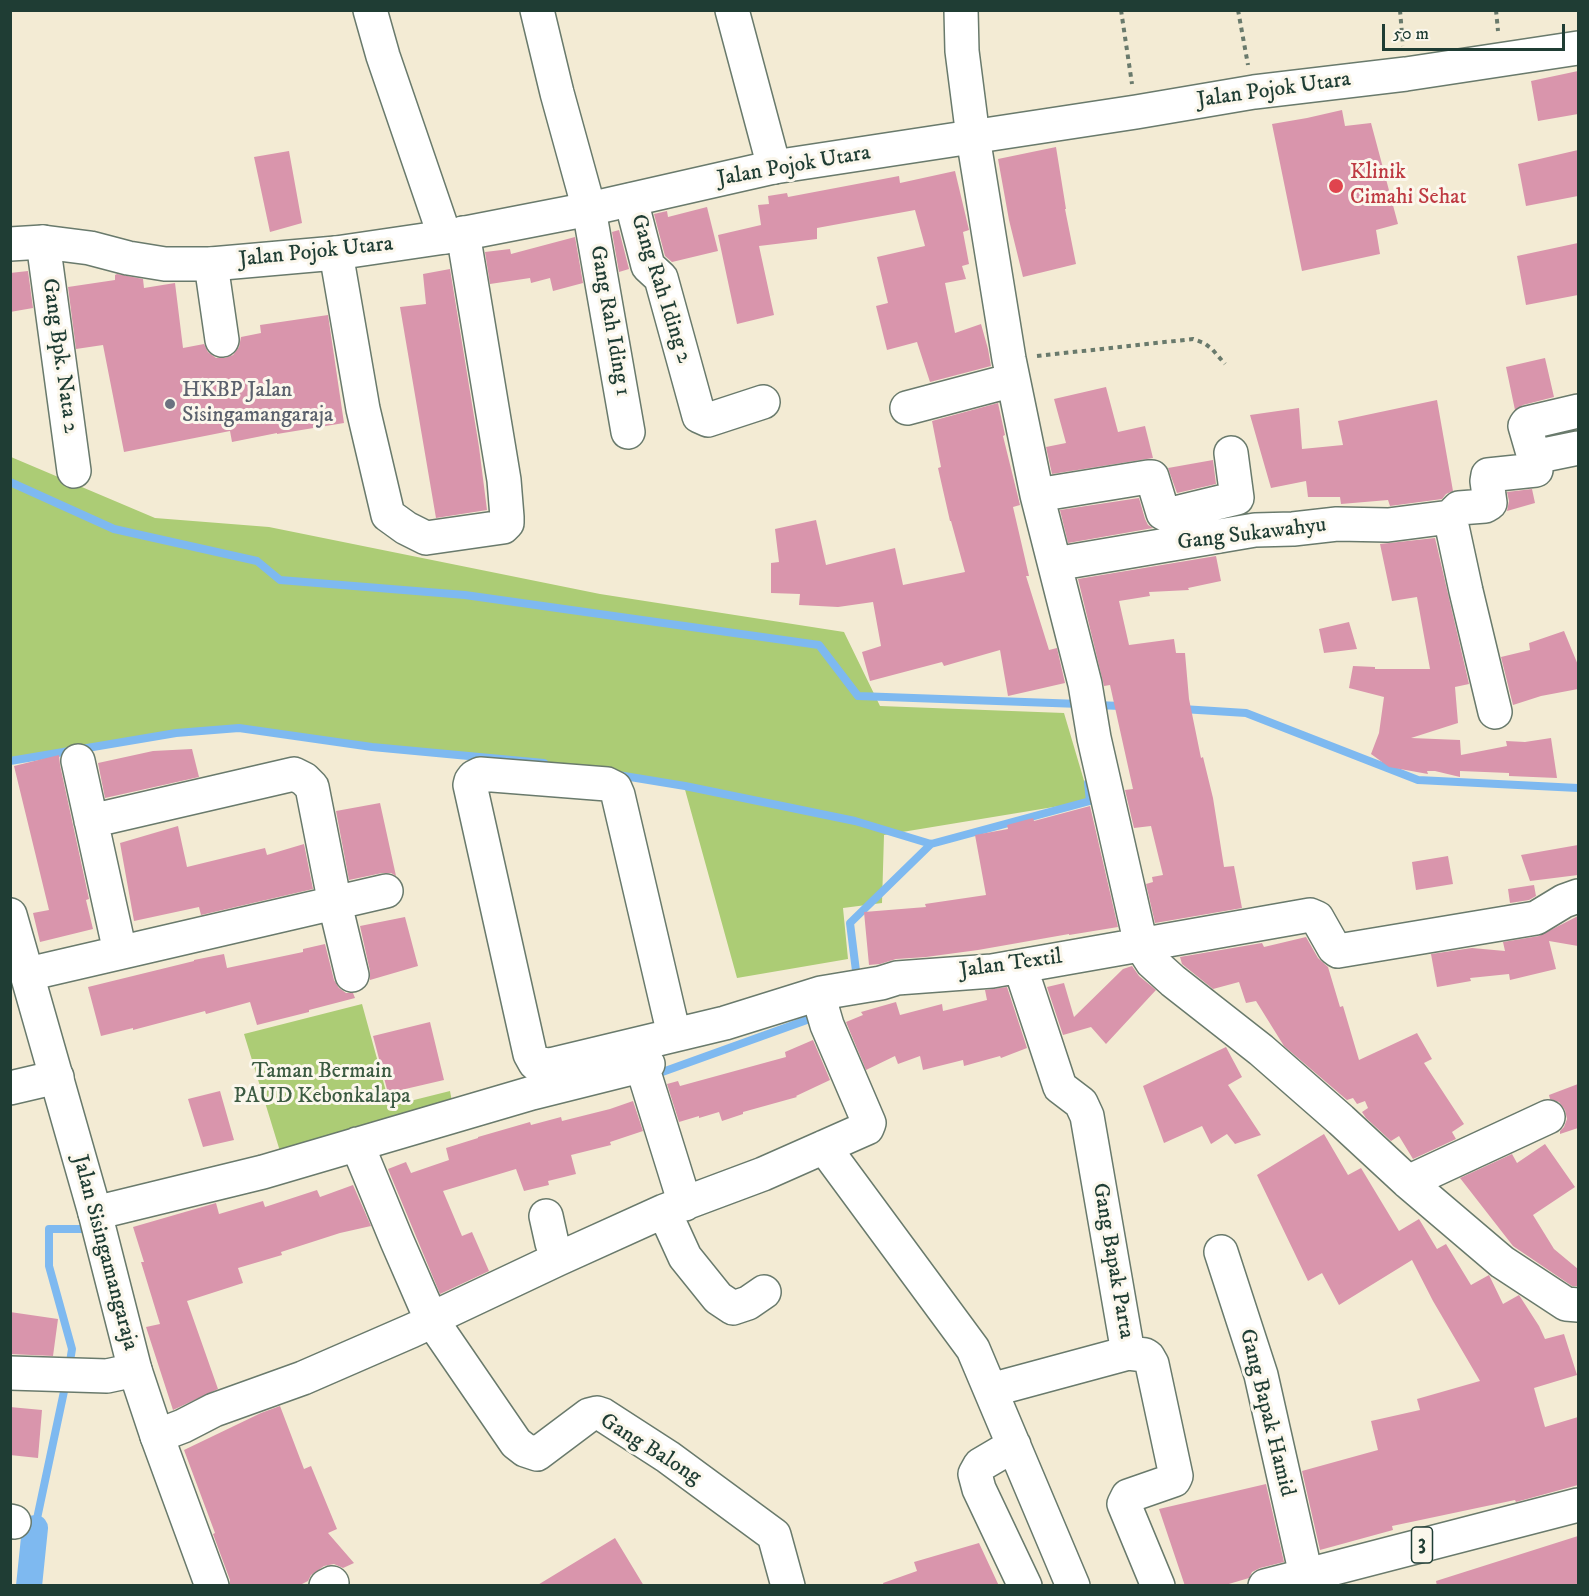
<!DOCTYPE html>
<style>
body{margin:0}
#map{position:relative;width:1589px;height:1596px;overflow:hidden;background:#f3ebd4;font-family:"IM FELL DW Pica",serif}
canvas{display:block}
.frame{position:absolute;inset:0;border:12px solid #1f3d34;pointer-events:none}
.scale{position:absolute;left:1382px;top:24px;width:183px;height:27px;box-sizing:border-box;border:3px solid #1f3d34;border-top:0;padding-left:8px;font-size:18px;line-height:21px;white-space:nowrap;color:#1f3d34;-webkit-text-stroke:4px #fbf7ec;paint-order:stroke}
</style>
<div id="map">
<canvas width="1589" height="1596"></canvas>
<div class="frame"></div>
<div class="scale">50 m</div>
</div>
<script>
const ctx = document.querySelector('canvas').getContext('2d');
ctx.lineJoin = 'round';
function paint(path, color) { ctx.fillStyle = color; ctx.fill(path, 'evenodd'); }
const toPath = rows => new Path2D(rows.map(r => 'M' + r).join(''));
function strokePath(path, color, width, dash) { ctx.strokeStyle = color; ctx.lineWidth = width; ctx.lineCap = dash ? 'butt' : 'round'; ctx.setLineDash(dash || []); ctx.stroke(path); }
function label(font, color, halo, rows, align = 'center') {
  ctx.font = font + ' "IM FELL DW Pica",serif'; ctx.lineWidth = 6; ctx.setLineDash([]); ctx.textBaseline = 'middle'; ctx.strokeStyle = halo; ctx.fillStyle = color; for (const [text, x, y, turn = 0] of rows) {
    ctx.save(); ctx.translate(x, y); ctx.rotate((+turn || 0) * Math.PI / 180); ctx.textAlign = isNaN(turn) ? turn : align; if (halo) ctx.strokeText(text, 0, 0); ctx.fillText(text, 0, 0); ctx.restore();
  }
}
paint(toPath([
 [11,457,155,518,269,527,600,594,844,632,880,706,1064,713,1090,801,884,835,882,903,843,908,848,959,737,978,684,786,545,763,372,747,239,728,176,733,11,761],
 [362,1004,390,1106,450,1091,454,1112,283,1161,244,1034]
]), '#accc75');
strokePath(toPath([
 [10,482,114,529,257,561,280,580,465,595,819,645,858,696,1080,704],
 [1095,705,1122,706],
 [1182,709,1246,713,1418,780,1578,788],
 [10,761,176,733,239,728,372,747,544,763],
 [618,775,685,786,855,821,931,844,1090,801,1088,783],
 [857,979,850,923,931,844],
 [654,1075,818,1016],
 [69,1368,72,1349,49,1266,49,1229,90,1229],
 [35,1528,66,1382]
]), '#7eb9f0', 8);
strokePath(toPath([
 [29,1586,35,1528]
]), '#7eb9f0', 26);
paint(toPath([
 [1578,71,1578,114,1538,121,1531,81],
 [1342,110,1345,126,1371,123,1398,224,1376,230,1380,254,1302,271,1272,124,1307,118],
 [1056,147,1066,209,1065,209,1076,264,1023,277,1009,220,998,159],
 [1578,150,1578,196,1526,206,1518,164],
 [289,151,302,223,270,232,254,157],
 [955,171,969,230,963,232,969,264,962,266,966,279,945,283,955,333,981,324,988,349,991,366,930,382,917,342,887,350,876,306,888,303,877,257,925,246,915,210,817,228,817,239,759,246,774,315,737,324,718,235,761,225,758,205,769,204,768,196,787,193,788,197,899,176,900,183],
 [707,207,718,251,672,262,665,256,654,214,667,211,668,217],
 [619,230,629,269,619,272,612,232],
 [575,237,583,283,553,291,550,278,531,283,530,278,490,284,485,252,510,249,511,254],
 [1578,243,1578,295,1526,305,1517,256],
 [450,269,479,447,487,510,436,518,400,307,426,304,423,274],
 [28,271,33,308,10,312,10,273],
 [117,274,143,279,144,288,175,283,183,348,204,344,208,352,216,358,225,358,233,355,239,347,241,337,261,333,260,325,328,315,344,423,277,434,277,433,232,442,230,431,124,452,103,345,76,349,68,287,115,280,115,275],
 [1545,358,1554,397,1523,405,1515,410,1506,367],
 [1106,387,1118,432,1145,426,1153,458,1052,474,1046,447,1066,443,1054,399],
 [1437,400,1453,491,1446,494,1442,499,1390,506,1388,500,1341,504,1340,497,1308,497,1306,481,1271,488,1250,415,1299,408,1302,449,1343,445,1338,421],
 [998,403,1005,435,1003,436,1020,505,1013,507,1029,576,1026,576,1049,650,1057,648,1065,683,1008,696,1000,650,944,666,942,662,870,681,862,652,881,646,873,602,838,607,799,605,800,594,771,593,771,563,779,562,775,529,816,520,826,565,895,548,903,585,965,572,951,521,950,521,938,468,941,467,932,421],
 [1213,460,1216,484,1177,493,1168,468],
 [1532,489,1535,503,1507,511,1509,501,1507,492],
 [1139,498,1145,519,1148,525,1153,528,1068,543,1060,510],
 [1435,538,1469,684,1455,687,1458,723,1411,738,1460,740,1461,755,1507,746,1506,741,1525,742,1551,738,1557,778,1509,776,1509,773,1460,771,1460,777,1435,771,1427,771,1428,774,1389,767,1371,754,1379,733,1384,697,1349,688,1353,666,1375,667,1375,669,1430,669,1417,597,1392,601,1380,544],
 [1216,556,1221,581,1188,588,1189,590,1149,592,1150,596,1119,601,1129,645,1174,639,1176,653,1185,653,1189,699,1201,758,1203,757,1213,798,1224,867,1234,866,1242,908,1155,923,1146,884,1153,882,1152,877,1163,875,1151,826,1134,828,1125,790,1133,789,1110,685,1104,686,1078,579],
 [1349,622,1357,649,1324,653,1319,629],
 [1564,631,1578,665,1578,689,1541,696,1513,705,1501,657,1530,650,1529,643],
 [192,749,199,777,105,798,98,763,153,751],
 [59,755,60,765,89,899,86,900,93,929,40,942,33,913,49,910,14,766],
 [380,803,396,876,391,873,382,873,349,880,336,811],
 [1090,806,1118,927,1069,935,1069,934,978,950,926,957,896,959,880,964,869,965,864,912,926,907,925,904,986,895,975,835,1008,829,1007,825,1033,818,1034,821],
 [178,826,187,867,265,848,267,855,304,844,313,889,201,915,199,907,134,921,120,843],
 [1578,845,1578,875,1530,881,1521,855],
 [1448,856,1453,884,1416,890,1412,862],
 [1534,885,1536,896,1529,900,1510,903,1508,889],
 [1578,916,1578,946,1549,941,1556,969,1510,980,1509,974,1470,978,1471,981,1437,987,1431,954,1472,948,1505,951,1503,942,1539,936],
 [405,917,418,966,370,980,370,971,360,926],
 [1306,937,1318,958,1328,967,1340,1007,1343,1006,1359,1060,1417,1033,1432,1059,1424,1063,1464,1124,1452,1132,1456,1139,1413,1159,1399,1136,1391,1141,1366,1118,1362,1112,1368,1108,1365,1101,1357,1104,1353,1098,1347,1100,1284,1046,1256,1001,1246,1003,1239,982,1213,989,1182,964,1180,957,1262,943,1264,947],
 [325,944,334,980,339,988,346,993,353,993,355,998,309,1010,309,1012,257,1025,250,1002,206,1014,205,1011,133,1030,133,1028,101,1036,88,987,194,961,194,960,224,954,227,968,303,952,303,949],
 [1132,966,1139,976,1156,990,1106,1044,1091,1027,1063,1035,1047,987,1064,983,1074,1017,1123,969],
 [1007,987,1027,1048,1001,1058,1000,1056,964,1066,963,1060,923,1070,920,1056,898,1064,895,1056,866,1070,846,1022,863,1015,861,1012,896,1002,900,1015,942,1004,943,1011,987,1000,985,990],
 [430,1022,444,1080,388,1093,373,1036],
 [813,1040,830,1080,796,1096,797,1097,743,1112,743,1114,722,1121,719,1112,699,1118,699,1116,679,1122,667,1084,678,1081,680,1086,786,1057,785,1052],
 [1226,1047,1242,1077,1228,1085,1261,1135,1235,1144,1227,1134,1211,1144,1202,1126,1164,1143,1143,1086],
 [1578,1084,1578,1128,1560,1134,1560,1131,1564,1127,1567,1119,1565,1110,1559,1102,1550,1099,1549,1095],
 [220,1091,234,1140,203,1147,188,1099],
 [633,1101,643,1131,610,1142,611,1145,571,1155,576,1174,548,1181,549,1185,524,1191,516,1169,443,1191,462,1236,472,1232,489,1271,440,1294,388,1169,406,1162,411,1173,449,1160,446,1148,478,1138,478,1137,530,1122,531,1125,561,1117,562,1121,610,1109],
 [1324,1134,1348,1175,1361,1168,1399,1231,1419,1219,1437,1249,1446,1244,1471,1285,1489,1275,1503,1304,1519,1295,1539,1326,1545,1339,1564,1334,1577,1375,1534,1388,1545,1427,1578,1417,1578,1485,1516,1502,1515,1500,1392,1526,1393,1530,1320,1550,1302,1471,1378,1450,1371,1421,1420,1410,1417,1399,1480,1381,1433,1301,1412,1260,1339,1305,1322,1273,1308,1281,1257,1175],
 [1545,1144,1575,1187,1533,1215,1554,1249,1578,1269,1578,1286,1572,1286,1513,1246,1460,1178,1512,1154,1517,1163],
 [353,1185,371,1226,340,1233,281,1252,282,1255,238,1268,243,1283,187,1301,218,1389,173,1410,146,1327,160,1324,141,1262,144,1262,133,1227,216,1203,219,1214,263,1201,265,1207,317,1190,320,1197],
 [10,1312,58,1319,53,1356,10,1354],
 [280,1406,304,1469,311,1466,337,1529,328,1533,354,1563,343,1568,334,1564,324,1566,311,1575,308,1581,298,1586,230,1586,230,1580,213,1534,215,1533,184,1450,261,1413],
 [10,1407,42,1410,38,1458,10,1455],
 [1266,1484,1284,1562,1260,1568,1252,1572,1249,1578,1222,1586,1185,1586,1159,1509],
 [1578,1536,1578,1586,1437,1586,1436,1581],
 [615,1538,644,1586,536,1586],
 [979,1543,999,1586,884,1586,883,1583,917,1571,914,1562]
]), '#d995ac');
const minor = toPath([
 [370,10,383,56,445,237],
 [537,10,557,93,589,209,628,432],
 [732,10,774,167],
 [961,10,962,51,973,137,1009,359,1037,495,1085,684,1094,738,1141,945,1152,962,1173,981,1261,1050,1341,1120,1408,1182,1502,1262,1566,1304,1578,1305],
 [631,200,648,266,661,278,699,416,708,420,763,402],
 [43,242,74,471],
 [336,253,363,409,388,515,406,528,426,538,503,527,507,523,507,517,504,480,463,233],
 [211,264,222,340],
 [907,408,1013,380],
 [1534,457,1525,426,1527,423,1578,411],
 [1037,495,1148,477,1152,477,1163,513,1167,515,1237,498,1231,453],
 [1450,517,1466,591,1495,712],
 [1450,517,1459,508,1485,506,1490,503,1487,481,1488,475,1536,470,1534,457,1578,448],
 [1055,564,1255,530,1293,529,1337,524,1388,525,1450,517],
 [78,761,120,952],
 [91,821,294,774,304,779,312,787,335,904,352,975],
 [1020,966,1060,1087,1081,1103,1087,1116,1128,1353],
 [28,974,386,891],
 [674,1035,618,795,615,788,607,784,480,774,474,777,471,781,470,785,530,1054,535,1063,550,1065,725,1023,821,993,881,983,897,978,992,971,1310,915,1317,918,1334,948,1338,951,1536,918,1564,901,1578,896],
 [642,1066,685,1204],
 [10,1088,57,1077],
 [357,1144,397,1241,431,1319,516,1443,525,1450,537,1454,589,1415,597,1413,603,1415,668,1457,774,1535,788,1586],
 [824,1147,973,1349,1073,1586],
 [1408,1182,1548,1117],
 [664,1211,685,1257,718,1298,733,1308,748,1303,764,1292],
 [95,1213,263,1172,532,1093,648,1064],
 [546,1216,552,1243,558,1259],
 [1221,1252,1261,1375,1306,1575],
 [10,1373,107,1376,135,1370],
 [991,1390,1128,1353,1145,1355,1148,1357,1152,1364,1176,1476,1174,1480,1128,1496,1124,1504,1158,1586],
 [157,1436,183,1426,214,1410,303,1378,411,1331,424,1325,431,1319,558,1259,664,1211,763,1174,867,1128,869,1123,827,1025,822,1008],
 [1014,1445,980,1465,975,1474,979,1489,1025,1586],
 [10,1521,14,1522],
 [326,1586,332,1583]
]);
const major = toPath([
 [10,244,43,242,90,248,128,258,165,264,211,264,336,253,445,237,589,209,774,167,1136,112,1254,92,1406,74,1578,48],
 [10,915,95,1213,135,1370,157,1436,212,1586],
 [1265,1586,1578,1505]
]);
strokePath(minor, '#697a6c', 36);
strokePath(major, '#697a6c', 36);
strokePath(toPath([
 [1121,10,1132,84],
 [1238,10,1248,65],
 [1400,10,1403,46],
 [1496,10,1498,31],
 [1037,356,1193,339,1204,343,1212,349,1225,364]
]), '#697a6c', 4, [4.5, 4.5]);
strokePath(minor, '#fff', 33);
strokePath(major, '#fff', 33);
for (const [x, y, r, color] of [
 [1336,186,8,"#e0444e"],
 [170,404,6,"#6b7280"]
]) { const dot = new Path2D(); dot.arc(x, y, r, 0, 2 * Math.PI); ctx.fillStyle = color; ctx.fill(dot); strokePath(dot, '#fbf7ec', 2); }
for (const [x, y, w] of [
 [1422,1545,21]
]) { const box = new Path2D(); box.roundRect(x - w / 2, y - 18, w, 36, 4.5); ctx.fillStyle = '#fbf7ec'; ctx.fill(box); strokePath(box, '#1f3d34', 1.5); }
label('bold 21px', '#1f3d34', null, [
 ["3",1422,1545]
]);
label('22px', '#1f3d34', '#fbf7ec', [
 ["Jalan Pojok Utara",1274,91,-8],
 ["Jalan Pojok Utara",794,167,-10],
 ["Jalan Pojok Utara",316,253,-6],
 ["Gang Rah Iding 2",660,289,72],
 ["Gang Rah Iding 1",609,321,80],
 ["Gang Bpk. Nata 2",59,356,82],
 ["Gang Sukawahyu",1252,535,-7],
 ["Jalan Textil",1011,965,-8],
 ["Jalan Sisingamangaraja",104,1253,75],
 ["Gang Bapak Parta",1112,1261,80],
 ["Gang Bapak Hamid",1266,1413,76],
 ["Gang Balong",650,1450,32]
]);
label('22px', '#be3a42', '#fbf7ec', [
 ["Klinik",1350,173],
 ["Cimahi Sehat",1350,198]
], 'left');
label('22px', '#5b616d', '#fbf7ec', [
 ["HKBP Jalan",182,391],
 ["Sisingamangaraja",182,416]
], 'left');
label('22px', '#3b5a41', '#fbf7ec', [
 ["Taman Bermain",322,1072],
 ["PAUD Kebonkalapa",322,1097]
]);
</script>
